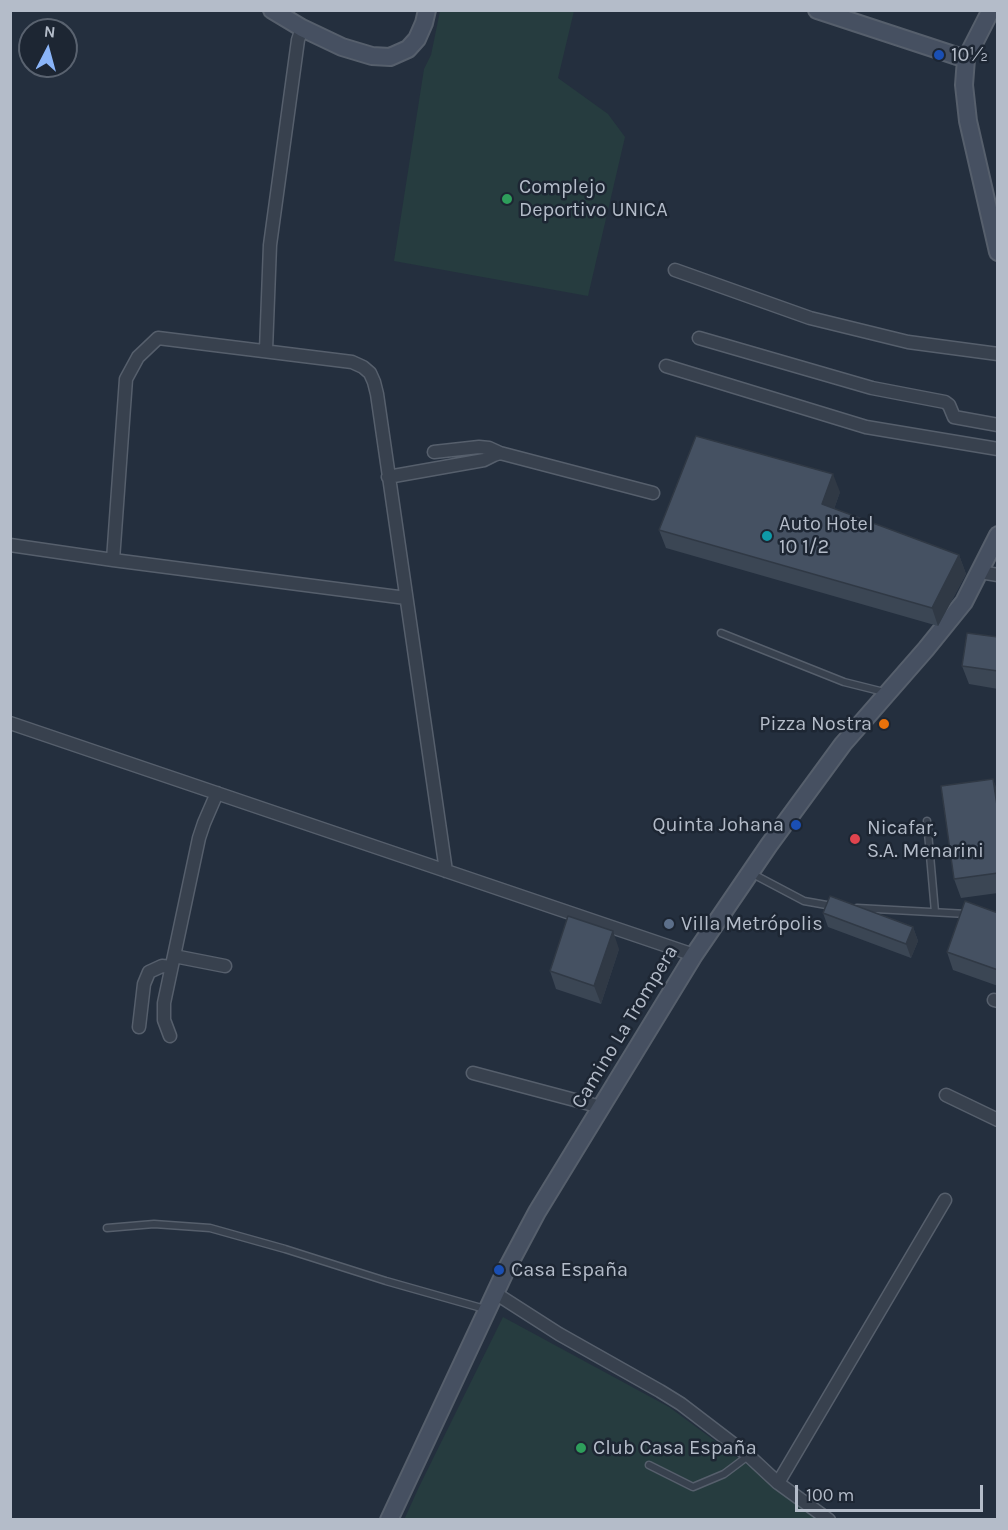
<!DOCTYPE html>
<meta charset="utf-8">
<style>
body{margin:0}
#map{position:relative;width:1008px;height:1530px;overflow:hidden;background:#242f3e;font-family:Karla,sans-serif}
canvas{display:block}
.frame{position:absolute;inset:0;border:12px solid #b4bcc9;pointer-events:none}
.north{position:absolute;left:18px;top:18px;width:60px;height:60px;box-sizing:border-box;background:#1d2633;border:2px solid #59626f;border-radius:50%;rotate:6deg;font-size:16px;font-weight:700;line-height:24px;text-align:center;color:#b4bcc9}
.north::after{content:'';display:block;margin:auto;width:21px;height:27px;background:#8ab4f8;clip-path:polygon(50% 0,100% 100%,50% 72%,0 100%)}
.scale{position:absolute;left:795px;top:1485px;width:188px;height:27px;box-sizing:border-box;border:3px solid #b4bcc9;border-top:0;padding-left:8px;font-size:18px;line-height:21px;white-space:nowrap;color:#b4bcc9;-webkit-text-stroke:4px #1d2633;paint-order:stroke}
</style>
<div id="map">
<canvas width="1008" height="1530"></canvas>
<div class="frame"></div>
<div class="north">N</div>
<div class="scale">100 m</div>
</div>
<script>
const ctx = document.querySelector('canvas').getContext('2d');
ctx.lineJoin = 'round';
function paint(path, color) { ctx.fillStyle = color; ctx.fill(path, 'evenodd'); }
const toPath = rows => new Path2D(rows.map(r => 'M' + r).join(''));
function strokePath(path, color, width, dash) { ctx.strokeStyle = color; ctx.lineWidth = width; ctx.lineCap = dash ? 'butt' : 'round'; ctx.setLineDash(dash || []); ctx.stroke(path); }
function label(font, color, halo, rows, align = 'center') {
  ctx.font = font + ' Karla,sans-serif'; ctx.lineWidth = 5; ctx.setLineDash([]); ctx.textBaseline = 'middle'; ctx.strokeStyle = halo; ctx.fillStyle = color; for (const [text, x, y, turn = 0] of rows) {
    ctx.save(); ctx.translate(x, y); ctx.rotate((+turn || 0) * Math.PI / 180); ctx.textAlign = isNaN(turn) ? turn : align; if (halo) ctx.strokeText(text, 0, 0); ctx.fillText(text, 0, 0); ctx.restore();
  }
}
paint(toPath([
 [440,11,574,11,558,78,608,114,625,137,588,296,394,261,424,69,431,55],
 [503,1317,669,1407,821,1519,404,1520,418,1489]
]), '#263c3f');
const lane = toPath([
 [721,633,844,682,884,692],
 [927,821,935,912],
 [751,873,804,901,832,906],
 [857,908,967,914],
 [107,1228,154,1224,210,1228,285,1249,386,1281,485,1309],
 [649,1465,693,1487,724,1474,748,1456]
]);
const street = toPath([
 [675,270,810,318,908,342,998,354],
 [699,338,872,388,945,402,949,405,954,417,998,425],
 [266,350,270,245,298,40,302,28],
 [666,366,866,427,998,449],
 [434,452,479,447,489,448,500,453],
 [388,477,484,460,494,455,500,453,653,493],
 [10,545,113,560,406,598],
 [113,560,126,379,138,357,158,338,352,362,363,367,370,373,374,382,377,394,446,871],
 [980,572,998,575],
 [10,723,694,955],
 [174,956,225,966],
 [994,1000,998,1001],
 [139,1027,144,984,149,972,162,966,171,967],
 [170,1036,164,1020,164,1003,199,838,204,823,217,793],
 [473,1073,601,1107],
 [946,1095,998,1120],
 [495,1293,559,1334,660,1391,681,1404,749,1456,778,1483,829,1520],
 [778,1483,945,1200]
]);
const secondary = toPath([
 [272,10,302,28,342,47,372,56,390,57,408,49,417,39,424,23,427,10],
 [817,10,966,59],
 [991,10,966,59,964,85,968,121,998,252],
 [389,1520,505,1272,537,1212,694,955,769,845,843,744,926,649,964,602,998,535]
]);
strokePath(lane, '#565f6c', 9);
strokePath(street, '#565f6c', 15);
strokePath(secondary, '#565f6c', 20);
strokePath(lane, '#38414e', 6);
strokePath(street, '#38414e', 12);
strokePath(secondary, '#465061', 16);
paint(toPath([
 [840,492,834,509,959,555,966,574,938,626,666,548,659,530],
 [998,637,998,689,969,684,962,666],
 [998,792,998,893,961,898,954,879],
 [823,913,913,927,918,941,911,958,828,927],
 [998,913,998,986,953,970,947,952],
 [619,949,601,1004,556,989,550,971]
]), '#3b4654');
paint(toPath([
 [833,474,840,492,829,523,822,504],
 [959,555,966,574,938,626,932,608],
 [993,779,998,792,998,812],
 [913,927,918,941,911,958,906,944],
 [613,931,619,949,601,1004,594,986]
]), '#303945');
const building = toPath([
 [696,436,833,474,822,504,959,555,932,608,659,530,696,436],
 [967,633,998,637,998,671,962,666,967,633],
 [993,779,998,812,998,873,954,879,941,786,993,779],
 [830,896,913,927,906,944,823,913,830,896],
 [965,901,998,913,998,970,947,952,965,901],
 [568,916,613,931,594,986,550,971,568,916]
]);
paint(building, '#455162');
strokePath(building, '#303945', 1.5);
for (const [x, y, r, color] of [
 [939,55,6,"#1a4fb4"],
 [507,199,6,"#2e9e5b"],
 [767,536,6,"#0f9aa8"],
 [884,724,6,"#e8710a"],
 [796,825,6,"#1a4fb4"],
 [855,839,6,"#e0444e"],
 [669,924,6,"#5c6f8a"],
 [499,1270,6,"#1a4fb4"],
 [581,1448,6,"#2e9e5b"]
]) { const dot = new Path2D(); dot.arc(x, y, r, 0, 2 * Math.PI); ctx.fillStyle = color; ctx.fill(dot); strokePath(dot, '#1d2633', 2); }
label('20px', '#b4bcc9', '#1d2633', [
 ["10½",951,55],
 ["Complejo",519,187],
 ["Deportivo UNICA",519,210],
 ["Auto Hotel",779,524],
 ["10 1/2",779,547],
 ["Pizza Nostra",872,724,"right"],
 ["Quinta Johana",784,825,"right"],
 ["Nicafar,",867,828],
 ["S.A. Menarini",867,851],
 ["Villa Metrópolis",681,924],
 ["Casa España",511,1270],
 ["Club Casa España",593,1448]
], 'left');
label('20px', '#b4bcc9', '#1d2633', [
 ["Camino La Trompera",625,1027,-59]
]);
</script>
